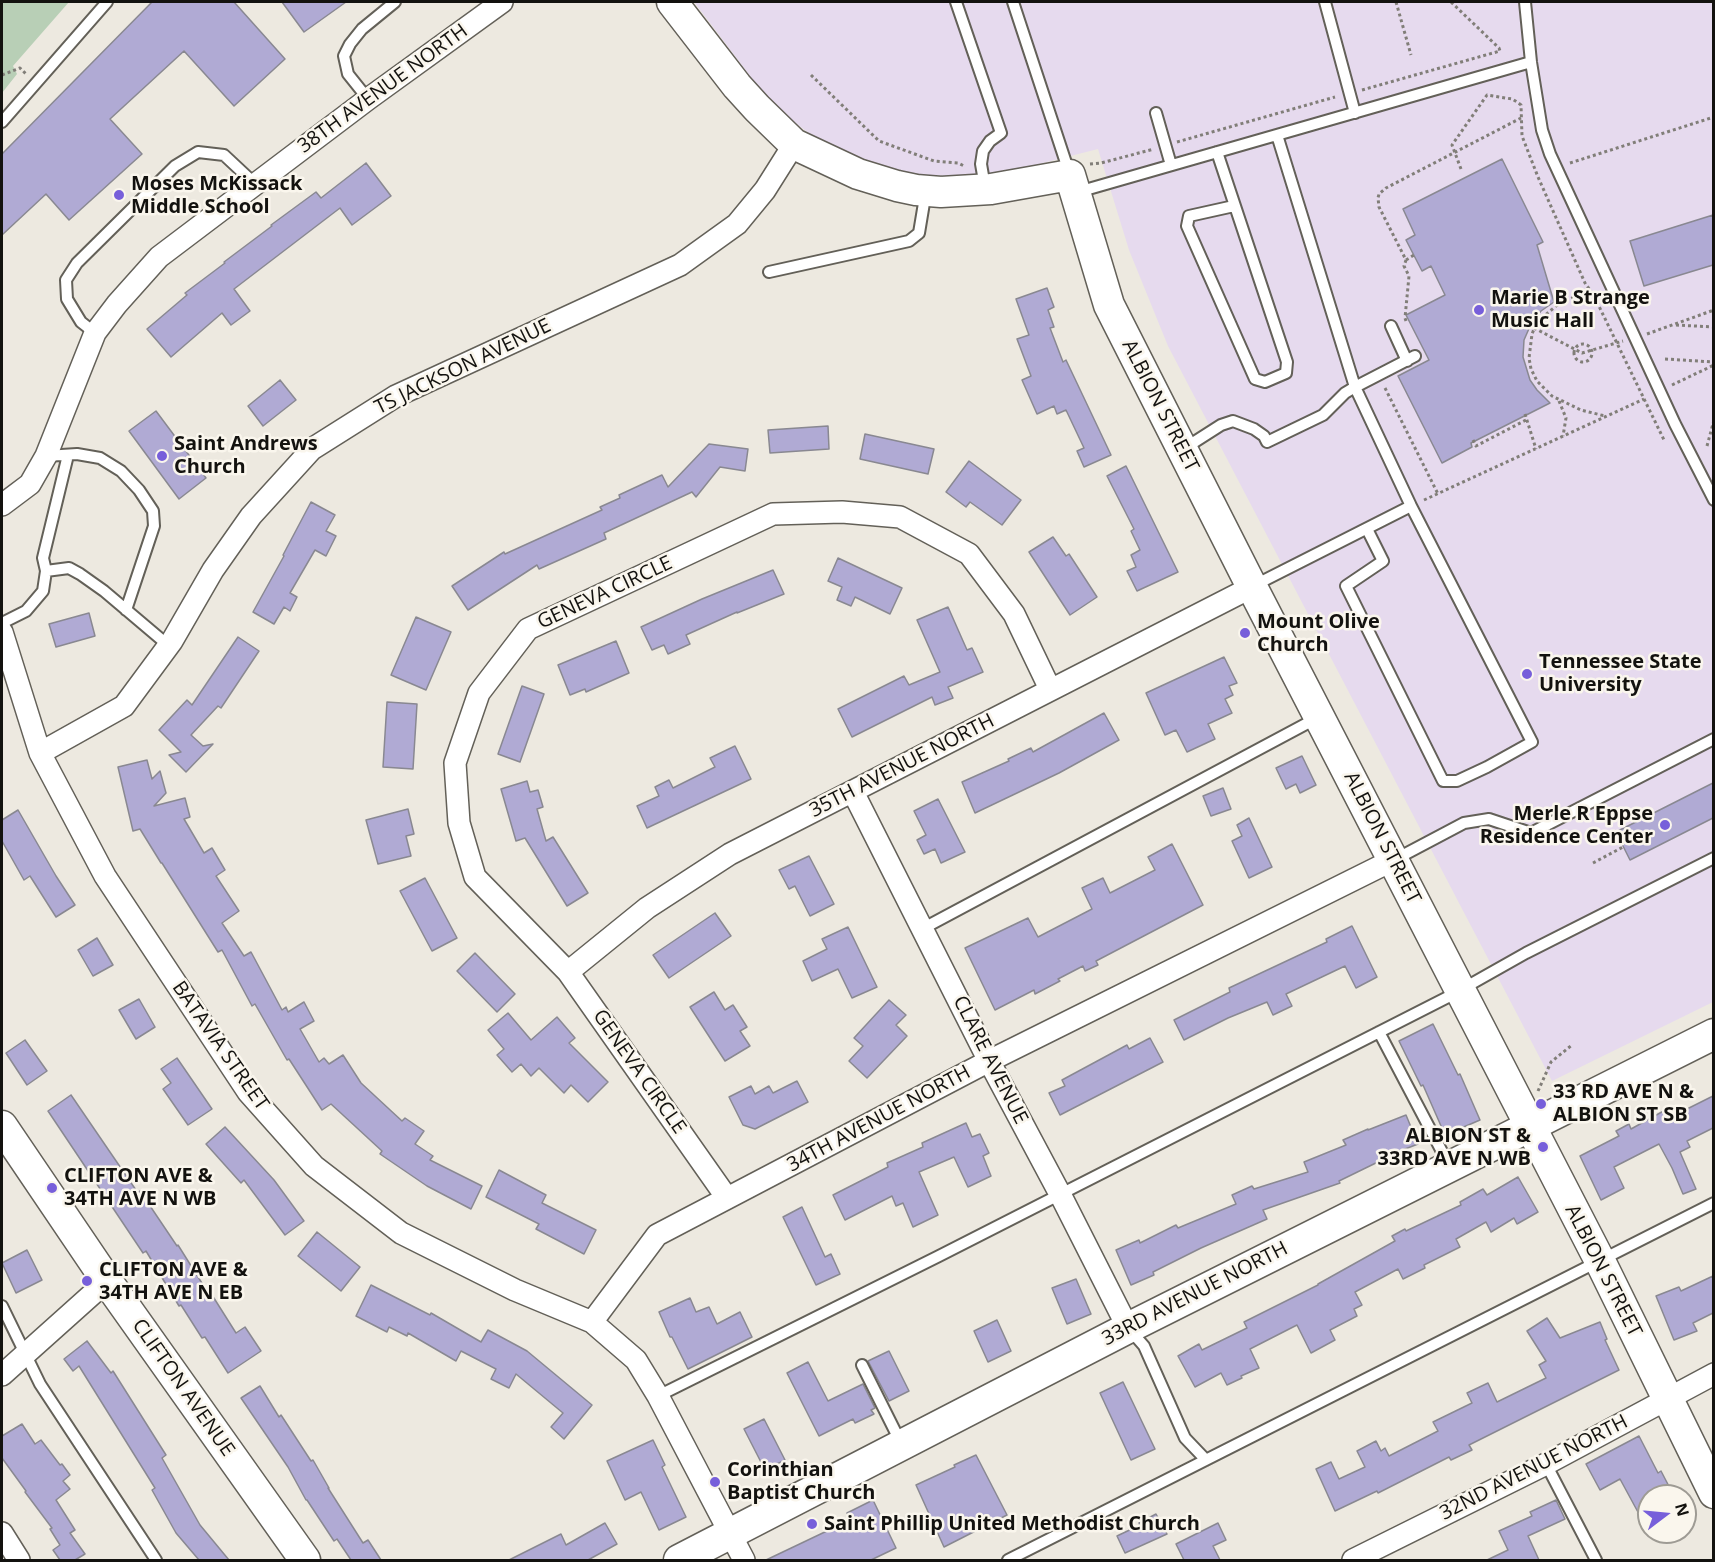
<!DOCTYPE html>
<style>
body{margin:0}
#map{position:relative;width:1715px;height:1562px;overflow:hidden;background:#ede9e0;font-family:"Open Sans",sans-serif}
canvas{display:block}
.frame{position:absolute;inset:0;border:3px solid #13120f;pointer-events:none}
.north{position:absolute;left:1637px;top:1484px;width:60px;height:60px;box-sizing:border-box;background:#faf6ed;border:2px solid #9e9b94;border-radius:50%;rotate:74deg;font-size:16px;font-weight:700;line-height:24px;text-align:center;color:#13120f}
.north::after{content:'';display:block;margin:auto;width:21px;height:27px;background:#775fda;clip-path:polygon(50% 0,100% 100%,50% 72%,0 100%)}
</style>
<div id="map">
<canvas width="1715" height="1562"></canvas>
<div class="frame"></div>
<div class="north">N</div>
</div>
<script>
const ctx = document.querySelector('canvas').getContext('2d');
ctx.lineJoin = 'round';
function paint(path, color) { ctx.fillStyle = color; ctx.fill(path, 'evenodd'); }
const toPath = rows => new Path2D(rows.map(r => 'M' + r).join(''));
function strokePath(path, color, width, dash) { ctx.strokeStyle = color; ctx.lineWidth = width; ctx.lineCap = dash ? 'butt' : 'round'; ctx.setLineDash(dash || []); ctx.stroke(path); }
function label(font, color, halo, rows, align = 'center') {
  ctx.font = font + ' "Open Sans",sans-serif'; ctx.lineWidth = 5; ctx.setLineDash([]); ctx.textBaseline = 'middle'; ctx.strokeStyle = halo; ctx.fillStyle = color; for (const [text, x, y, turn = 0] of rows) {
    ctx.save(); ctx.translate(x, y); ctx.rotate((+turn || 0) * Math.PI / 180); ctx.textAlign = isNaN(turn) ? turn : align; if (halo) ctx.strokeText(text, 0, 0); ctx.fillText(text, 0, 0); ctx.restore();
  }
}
paint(toPath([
 [694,2,1713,2,1713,1002,1552,1081,1168,346,1129,250,1098,149,1027,167,964,177,906,174,836,154,789,118,756,84]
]), '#e6daee');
paint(toPath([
 [2,2,69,2,13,66,17,74,2,93]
]), '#b8cfb6');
const building = toPath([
 [152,2,234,2,285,59,234,106,184,51,110,119,142,154,69,220,46,194,2,235,2,154,152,2],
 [282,2,346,2,304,32,282,2],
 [1502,159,1543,242,1537,245,1554,302,1541,311,1531,324,1524,340,1523,357,1530,380,1537,390,1550,403,1471,443,1472,447,1442,463,1398,376,1429,360,1406,315,1445,295,1431,266,1422,271,1406,240,1415,235,1403,209,1502,159],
 [366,163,391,196,352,225,340,208,234,289,250,311,231,325,222,313,171,357,147,329,187,295,185,293,225,263,224,262,272,226,271,225,316,192,321,198,366,163],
 [1713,215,1713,265,1644,286,1630,241,1713,215],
 [1047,288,1054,307,1048,310,1054,327,1050,328,1063,362,1066,360,1111,455,1084,467,1077,451,1084,448,1066,410,1057,414,1054,406,1037,414,1022,380,1031,376,1017,339,1029,335,1016,299,1047,288],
 [280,380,296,400,263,426,248,406,280,380],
 [156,411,206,478,179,499,129,431,156,411],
 [828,426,829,449,770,453,768,430,828,426],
 [865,434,934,449,928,474,860,459,865,434],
 [709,444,748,449,745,471,720,467,696,497,692,492,604,533,606,539,539,569,537,565,468,610,452,586,504,552,505,554,602,510,600,507,620,498,619,495,662,475,668,487,709,444],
 [969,461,1021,500,1002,525,970,502,966,507,946,492,969,461],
 [1126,466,1178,572,1137,591,1127,571,1136,567,1131,555,1140,550,1131,531,1134,529,1107,476,1126,466],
 [311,502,335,515,326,531,336,536,326,556,315,550,290,593,297,597,290,611,284,607,274,624,253,612,284,556,283,555,311,502],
 [1053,537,1066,556,1069,554,1097,597,1070,615,1029,552,1053,537],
 [838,558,902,588,890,614,855,597,851,606,837,600,842,587,828,581,838,558],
 [773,570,784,594,737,613,737,612,686,635,690,644,668,654,664,645,652,650,641,627,702,599,773,570],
 [948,607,967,650,972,648,983,672,948,687,953,698,935,705,932,697,852,737,838,709,904,676,909,685,940,672,917,620,948,607],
 [89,613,95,636,56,647,49,624,89,613],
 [416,617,451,632,426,690,391,675,416,617],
 [238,637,259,651,221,708,218,706,191,735,203,746,213,744,186,772,169,755,181,752,159,730,187,700,192,705,238,637],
 [616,641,629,673,586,692,585,689,570,695,558,665,616,641],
 [1224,657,1237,683,1229,686,1233,695,1225,699,1232,713,1208,724,1215,739,1187,752,1176,730,1165,735,1146,693,1224,657],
 [522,686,544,694,520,762,498,754,522,686],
 [387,702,417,704,413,769,383,767,387,702],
 [1104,713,1119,740,1059,773,975,813,962,782,1009,761,1008,759,1031,748,1033,752,1104,713],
 [735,746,751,779,647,828,637,806,659,796,655,787,669,780,673,788,715,767,710,758,735,746],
 [1302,756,1316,785,1300,793,1296,784,1286,789,1276,768,1302,756],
 [147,760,152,779,160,771,166,793,154,806,185,798,190,817,184,819,204,853,212,848,225,870,216,876,239,911,222,923,244,956,251,952,282,1010,286,1007,288,1012,304,1002,314,1021,300,1029,319,1062,324,1058,329,1064,343,1055,361,1083,402,1121,405,1118,424,1131,415,1144,433,1156,430,1160,482,1186,471,1209,427,1186,380,1154,382,1151,331,1104,322,1110,289,1059,287,1060,255,1004,252,1006,222,950,218,952,162,863,161,863,140,829,133,831,118,767,147,760],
 [527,781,530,792,538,790,543,807,537,809,546,841,553,837,588,893,567,906,525,838,516,841,501,789,527,781],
 [1713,783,1713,818,1630,860,1616,832,1713,783],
 [1223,788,1231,809,1211,816,1203,796,1223,788],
 [938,799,965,852,941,863,935,849,924,854,917,840,926,835,914,811,938,799],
 [408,809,414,834,406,836,411,856,378,864,366,820,408,809],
 [18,810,56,876,75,905,56,917,30,876,24,880,2,841,2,820,18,810],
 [1249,818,1272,867,1249,878,1232,841,1242,836,1237,825,1249,818],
 [1172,844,1203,905,1096,961,1098,965,1085,971,1083,966,1058,979,1060,981,1035,994,1034,990,995,1010,965,948,1028,918,1038,937,1092,909,1082,888,1103,878,1110,893,1155,870,1148,857,1172,844],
 [809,856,834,904,810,916,795,886,789,889,779,870,809,856],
 [425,878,457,938,432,951,400,891,425,878],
 [715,913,731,936,669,978,653,955,715,913],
 [1352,926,1377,977,1356,988,1345,966,1286,994,1292,1006,1273,1015,1267,1002,1228,1018,1184,1040,1174,1020,1230,992,1229,988,1327,942,1326,939,1352,926],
 [848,927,877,987,852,998,838,969,812,981,803,961,827,949,822,939,848,927],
 [97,938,113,965,93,976,78,950,97,938],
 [475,953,515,994,497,1012,457,971,475,953],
 [714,992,725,1010,733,1005,747,1027,740,1031,750,1046,725,1061,690,1007,714,992],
 [139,999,155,1027,136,1039,119,1010,139,999],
 [889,1000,906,1015,896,1025,907,1036,867,1078,849,1061,863,1046,854,1038,889,1000],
 [508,1013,531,1040,557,1017,575,1038,569,1043,608,1082,588,1102,571,1085,564,1093,539,1068,531,1076,521,1064,512,1072,497,1055,504,1049,488,1030,508,1013],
 [1433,1024,1458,1075,1460,1074,1480,1120,1445,1135,1423,1085,1421,1086,1399,1041,1433,1024],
 [1150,1038,1163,1062,1060,1115,1049,1093,1065,1086,1062,1080,1127,1045,1129,1049,1150,1038],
 [25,1040,47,1071,27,1085,6,1053,25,1040],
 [177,1058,212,1109,188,1125,163,1089,171,1083,161,1069,177,1058],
 [797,1081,808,1102,755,1129,743,1125,729,1097,751,1086,755,1094,769,1086,773,1093,797,1081],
 [71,1095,138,1193,140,1191,177,1246,178,1245,210,1296,212,1295,236,1333,245,1327,261,1351,228,1373,205,1337,202,1338,181,1305,179,1306,146,1251,143,1253,48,1111,71,1095],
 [1713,1096,1713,1128,1687,1141,1690,1147,1680,1152,1696,1189,1683,1194,1672,1168,1659,1144,1614,1167,1624,1188,1601,1200,1580,1156,1619,1136,1616,1131,1629,1124,1631,1129,1669,1108,1673,1116,1713,1096],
 [1406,1115,1418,1144,1382,1158,1382,1160,1339,1181,1340,1183,1263,1210,1267,1219,1201,1248,1153,1272,1154,1275,1131,1285,1116,1250,1139,1240,1140,1243,1176,1225,1178,1228,1236,1204,1232,1195,1252,1186,1254,1189,1308,1172,1304,1162,1346,1145,1343,1140,1368,1129,1368,1130,1406,1115],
 [966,1123,972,1137,980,1134,989,1153,983,1156,991,1176,968,1187,954,1157,919,1172,938,1215,913,1227,903,1203,896,1206,892,1196,845,1220,833,1195,888,1167,887,1163,923,1147,922,1143,966,1123],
 [225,1127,274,1180,304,1221,285,1235,244,1180,241,1183,206,1144,225,1127],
 [499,1170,546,1195,542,1203,596,1230,584,1254,536,1229,539,1224,486,1197,499,1170],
 [1518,1177,1538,1212,1517,1224,1514,1218,1491,1232,1486,1222,1456,1239,1460,1247,1424,1265,1425,1268,1403,1279,1398,1269,1355,1292,1362,1305,1354,1309,1357,1316,1330,1330,1335,1340,1311,1353,1297,1325,1250,1349,1259,1368,1241,1376,1242,1378,1227,1385,1221,1373,1195,1387,1178,1356,1199,1344,1202,1350,1247,1328,1244,1322,1318,1285,1318,1284,1395,1241,1392,1236,1405,1229,1406,1231,1461,1205,1460,1202,1483,1189,1487,1195,1518,1177],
 [802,1207,825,1257,831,1254,840,1274,816,1285,783,1217,802,1207],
 [317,1232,360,1267,341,1291,298,1256,317,1232],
 [27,1250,42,1280,16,1293,2,1263,27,1250],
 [1713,1276,1713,1313,1693,1323,1697,1331,1674,1340,1656,1296,1679,1287,1681,1291,1713,1276],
 [1076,1279,1091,1314,1067,1324,1052,1288,1076,1279],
 [371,1285,430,1315,431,1313,481,1342,488,1330,527,1351,592,1405,564,1439,551,1427,563,1413,516,1374,509,1388,491,1379,496,1369,461,1351,456,1361,408,1333,407,1336,389,1327,387,1332,356,1316,371,1285],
 [690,1298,696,1312,709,1307,717,1324,740,1312,752,1337,688,1369,672,1337,670,1337,659,1312,690,1298],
 [1547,1318,1560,1338,1600,1322,1607,1339,1605,1340,1619,1370,1469,1445,1472,1450,1451,1460,1449,1457,1378,1493,1377,1491,1335,1511,1316,1469,1331,1462,1339,1479,1365,1467,1357,1451,1376,1441,1381,1451,1385,1448,1389,1456,1438,1431,1433,1422,1472,1403,1467,1393,1488,1383,1497,1402,1546,1378,1539,1365,1546,1361,1527,1331,1547,1318],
 [997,1320,1011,1351,988,1362,974,1331,997,1320],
 [87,1341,111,1373,113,1371,166,1455,162,1458,200,1525,229,1560,199,1560,176,1533,152,1490,155,1488,79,1366,73,1371,64,1359,87,1341],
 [889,1351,909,1391,889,1401,868,1361,889,1351],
 [808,1362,828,1401,863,1384,875,1408,871,1410,874,1414,855,1423,853,1419,819,1436,787,1373,808,1362],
 [1123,1382,1155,1449,1131,1460,1100,1393,1123,1382],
 [260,1386,279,1417,281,1415,311,1461,313,1460,329,1488,328,1488,363,1543,368,1540,381,1560,351,1560,337,1539,334,1541,307,1500,306,1500,288,1467,241,1398,260,1386],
 [764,1419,785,1460,765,1470,744,1429,764,1419],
 [22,1424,35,1444,41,1440,60,1465,62,1464,70,1475,63,1481,70,1489,56,1500,75,1530,70,1533,85,1554,75,1560,60,1560,53,1550,60,1545,50,1529,52,1528,25,1492,26,1491,2,1458,2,1436,22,1424],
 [1639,1436,1658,1473,1661,1471,1674,1496,1649,1496,1649,1508,1639,1514,1620,1479,1600,1490,1586,1464,1639,1436],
 [653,1440,665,1465,662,1467,686,1517,659,1530,641,1492,625,1500,607,1461,653,1440],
 [976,1455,1007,1515,944,1547,916,1485,955,1467,954,1465,976,1455],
 [873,1500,896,1548,871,1560,766,1560,850,1520,847,1513,873,1500],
 [1556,1500,1565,1519,1528,1536,1539,1560,1487,1560,1508,1550,1499,1531,1532,1516,1530,1512,1556,1500],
 [1156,1514,1167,1534,1125,1553,1117,1536,1140,1525,1139,1523,1156,1514],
 [605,1523,617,1544,588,1560,509,1560,561,1534,566,1545,605,1523],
 [1218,1523,1226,1540,1213,1546,1220,1560,1184,1560,1176,1544,1218,1523]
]);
paint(building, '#b0aad4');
strokePath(building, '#898891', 1.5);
const lane = toPath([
 [956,2,1001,133,990,141,983,151,981,164,985,187],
 [1013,2,1069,172],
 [1325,2,1355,113],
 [1525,2,1531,62,1542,130,1550,154,1675,424,1714,500],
 [368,99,348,74,344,56,350,44,362,29,395,2],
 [1156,113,1171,165],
 [2,122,107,2],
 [1277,135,1355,387,1411,506,1532,742,1487,767,1457,781,1443,781,1346,586,1383,561,1367,529],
 [1217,152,1287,362,1286,373,1265,382,1255,379,1187,226,1189,216,1234,206],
 [1078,192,1531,62],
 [769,272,909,241,919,233,926,191],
 [1391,326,1407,361],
 [95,333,81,322,67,299,66,280,77,263,175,166,198,152,224,155,255,184],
 [1185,448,1221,425,1233,421,1254,429,1264,436,1267,442,1323,415,1345,393,1355,387,1415,356],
 [46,456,77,454,100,458,121,471,139,490,153,511,154,526,126,610],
 [46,571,43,558,68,455],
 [1255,585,1411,506],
 [2,623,26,611,43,591,46,571,69,568,80,574,104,591,169,646],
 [1394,860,1464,823,1489,819,1531,833,1714,739],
 [922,929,1319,717],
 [1379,1032,1449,1165],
 [2,1306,40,1384,156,1560],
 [1130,1330,1144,1346,1185,1438,1206,1460],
 [862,1365,901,1443],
 [658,1396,939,1256,1448,997,1526,953,1714,858],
 [1546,1464,1596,1560],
 [1008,1560,1714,1203]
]);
const street = toPath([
 [2,505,30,484,46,456,95,333,117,304,159,257,368,99,502,2],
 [2,632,40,753,105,876,248,1092,314,1166,401,1233,515,1290,592,1322,636,1360,658,1396,744,1560],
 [40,753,124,706,172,641,213,570,251,516,312,449,396,396,680,265,737,224,765,190,794,144],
 [853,792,989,1061,1060,1194,1128,1328],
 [568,972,647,908,730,854,1252,587],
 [727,1198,568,972,475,877,459,823,455,763,479,693,528,629,773,514,842,512,900,517,969,554,1014,614,1050,689],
 [592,1322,657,1235,989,1061,1393,860],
 [2,1375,107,1281],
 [2,1533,19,1560],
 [1353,1560,1546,1464,1714,1374]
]);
const secondary = toPath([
 [672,2,737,86,757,108,794,144,858,174,897,186,916,190,941,192,991,189,1070,175,1109,305,1252,587,1600,1261,1714,1493],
 [2,1126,107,1281,305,1560],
 [679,1560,1128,1328,1714,1034]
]);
strokePath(lane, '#636058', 14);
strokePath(street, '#636058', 24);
strokePath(secondary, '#636058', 33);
strokePath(toPath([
 [1396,2,1411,55],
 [2,75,20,68,26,74],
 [811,75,879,141,934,161,958,163,964,166],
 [1362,90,1500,51,1499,48,1451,2],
 [1177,142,1335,97],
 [1570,163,1714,117],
 [1090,164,1101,163,1154,149],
 [1461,169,1452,145,1487,95,1512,99,1517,102,1521,105,1522,136,1538,177,1585,283,1594,296,1665,442],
 [1406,260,1414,255],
 [1590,289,1556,306,1537,322,1532,334,1529,358,1531,369,1537,381,1552,396,1581,410,1605,416],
 [1406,321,1405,318,1409,276,1404,266,1406,260,1379,207,1378,198,1379,194,1386,188,1521,118],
 [1676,325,1714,327],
 [1534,328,1582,353,1623,341],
 [1647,334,1714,310],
 '1574 353a9 9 0 1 1 18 0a9 9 0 1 1-18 0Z',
 [1665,359,1714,362],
 [1672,385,1714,365],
 [1385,388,1438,494],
 [1559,401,1566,418,1563,436],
 [1525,414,1536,449],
 [1473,440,1476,446,1526,420],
 [1707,446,1714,420],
 [1424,500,1644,399],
 [1593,863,1623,847],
 [1538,1091,1551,1062,1572,1045]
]), '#817e78', 3, [3, 3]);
strokePath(lane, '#fff', 10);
strokePath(street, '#fff', 21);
strokePath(secondary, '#fff', 30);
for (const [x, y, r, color] of [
 [119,195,6,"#775fda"],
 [1479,310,6,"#775fda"],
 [162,456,6,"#775fda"],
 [1245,633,6,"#775fda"],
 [1527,674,6,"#775fda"],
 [1665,825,6,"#775fda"],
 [1541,1104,6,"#775fda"],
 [1543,1147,6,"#775fda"],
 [52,1188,6,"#775fda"],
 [87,1281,6,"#775fda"],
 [715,1482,6,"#775fda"],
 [812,1524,6,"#775fda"]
]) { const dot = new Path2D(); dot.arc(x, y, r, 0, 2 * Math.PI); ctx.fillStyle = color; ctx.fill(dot); strokePath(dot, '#faf6ed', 2); }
label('20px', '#13120f', '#faf6ed', [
 ["38TH AVENUE NORTH",383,89,-36],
 ["TS JACKSON AVENUE",463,367,-26],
 ["ALBION STREET",1160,406,63],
 ["GENEVA CIRCLE",605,593,-25],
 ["35TH AVENUE NORTH",902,766,-27],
 ["ALBION STREET",1382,838,63],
 ["BATAVIA STREET",220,1046,55],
 ["CLARE AVENUE",990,1060,63],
 ["GENEVA CIRCLE",639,1072,55],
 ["34TH AVENUE NORTH",879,1119,-28],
 ["ALBION STREET",1603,1271,63],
 ["33RD AVENUE NORTH",1195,1294,-27],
 ["CLIFTON AVENUE",183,1388,55],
 ["32ND AVENUE NORTH",1534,1468,-27]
]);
label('bold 20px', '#13120f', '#faf6ed', [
 ["Moses McKissack",131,184],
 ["Middle School",131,207],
 ["Marie B Strange",1491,298],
 ["Music Hall",1491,321],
 ["Saint Andrews",174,444],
 ["Church",174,467],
 ["Mount Olive",1257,622],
 ["Church",1257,645],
 ["Tennessee State",1539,662],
 ["University",1539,685],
 ["Merle R Eppse",1653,814,"right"],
 ["Residence Center",1653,837,"right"],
 ["33 RD AVE N &",1553,1092],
 ["ALBION ST SB",1553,1115],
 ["ALBION ST &",1531,1136,"right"],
 ["33RD AVE N WB",1531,1159,"right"],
 ["CLIFTON AVE &",64,1176],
 ["34TH AVE N WB",64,1199],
 ["CLIFTON AVE &",99,1270],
 ["34TH AVE N EB",99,1293],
 ["Corinthian",727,1470],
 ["Baptist Church",727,1493],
 ["Saint Phillip United Methodist Church",824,1524]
], 'left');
</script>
